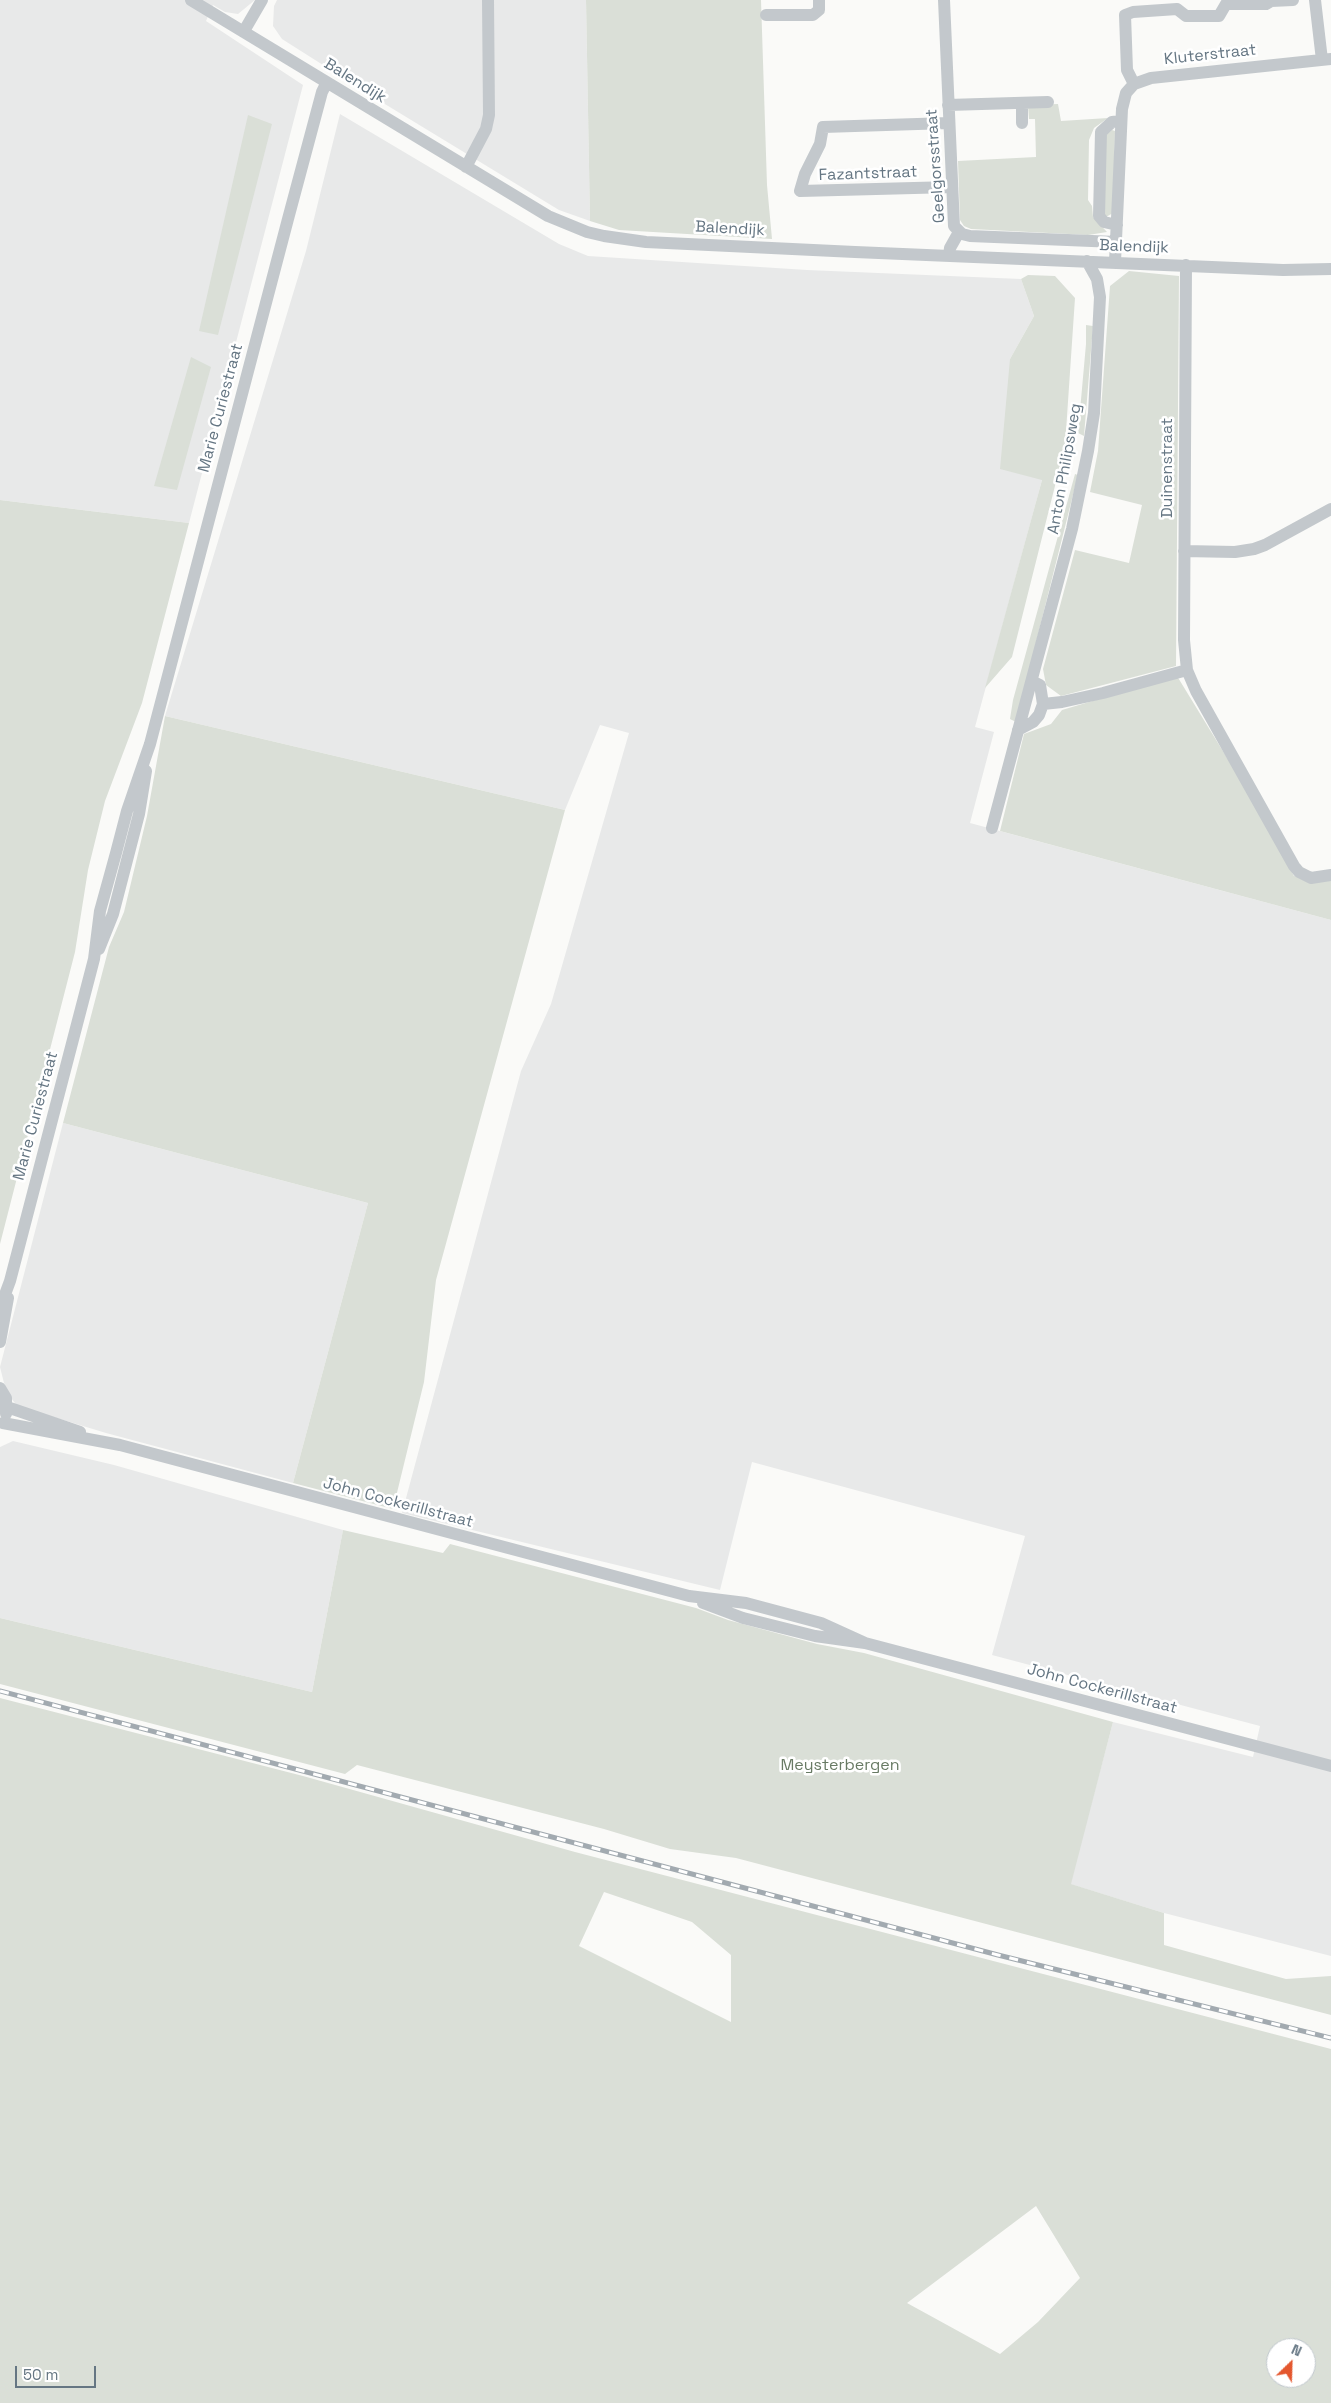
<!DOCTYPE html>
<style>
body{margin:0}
#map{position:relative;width:1331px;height:2403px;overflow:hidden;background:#fafaf8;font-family:"Space Grotesk",sans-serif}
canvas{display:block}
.north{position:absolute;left:1266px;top:2338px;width:50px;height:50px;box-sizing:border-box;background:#fff;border:1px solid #c1c8cd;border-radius:50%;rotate:24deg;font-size:14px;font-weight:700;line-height:20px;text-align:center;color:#657683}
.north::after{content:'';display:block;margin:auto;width:18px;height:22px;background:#e4572e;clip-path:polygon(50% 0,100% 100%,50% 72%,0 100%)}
.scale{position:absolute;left:15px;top:2366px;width:81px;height:22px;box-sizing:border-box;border:2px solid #657683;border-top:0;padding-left:6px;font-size:15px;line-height:18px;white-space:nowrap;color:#657683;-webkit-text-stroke:4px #fff;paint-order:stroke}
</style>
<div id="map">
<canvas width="1331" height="2403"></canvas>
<div class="north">N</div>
<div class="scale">50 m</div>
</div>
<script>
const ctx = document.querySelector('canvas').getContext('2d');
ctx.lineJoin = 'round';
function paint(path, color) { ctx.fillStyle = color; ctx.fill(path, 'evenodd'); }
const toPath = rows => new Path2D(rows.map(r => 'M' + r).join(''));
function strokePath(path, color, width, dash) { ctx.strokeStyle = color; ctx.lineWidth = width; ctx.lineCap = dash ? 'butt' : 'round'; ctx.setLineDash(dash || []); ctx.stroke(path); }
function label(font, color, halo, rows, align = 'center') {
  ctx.font = font + ' "Space Grotesk",sans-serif'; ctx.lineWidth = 5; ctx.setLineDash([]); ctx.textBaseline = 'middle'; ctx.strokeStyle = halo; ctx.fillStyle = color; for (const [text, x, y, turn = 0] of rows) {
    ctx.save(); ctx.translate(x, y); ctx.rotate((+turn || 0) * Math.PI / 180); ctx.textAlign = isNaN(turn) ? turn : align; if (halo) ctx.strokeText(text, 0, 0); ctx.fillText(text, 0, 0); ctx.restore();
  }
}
paint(toPath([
 [0,0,255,0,238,14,225,12,213,5,206,21,303,85,189,523,0,500],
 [277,0,586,0,590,221,559,210,375,98,282,39,273,26,274,6],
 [340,114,559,244,588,256,807,270,1021,279,1034,316,1010,359,1042,480,975,727,994,732,970,823,1331,920,1331,1956,1164,1913,1070,1884,1113,1722,1253,1757,1260,1726,992,1655,1025,1536,752,1462,720,1590,402,1513,521,1071,551,1004,629,733,600,725,565,810,165,716,306,251],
 [63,1123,368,1203,293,1483,106,1433,17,1406,6,1391,0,1367],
 [13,1441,114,1465,343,1530,312,1692,0,1618,0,1447]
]), '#e8e9e9');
paint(toPath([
 [586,0,761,0,767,185,772,239,619,230,590,221],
 [1058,104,1061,121,1108,118,1094,128,1089,140,1088,200,1092,206,1093,217,1107,232,1088,235,971,229,964,226,960,220,958,161,1036,157,1035,119,1029,119,1028,105],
 [248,115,272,124,218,335,199,331],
 [1112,130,1115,131,1113,213,1106,217,1102,208,1106,135],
 [1129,271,1179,276,1176,666,1061,696,1046,685,1043,669,1075,550,1129,563,1142,505,1090,492,1098,451,1110,286],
 [1028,275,1055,276,1075,298,1065,446,1012,657,985,688,1042,480,1000,469,1010,359,1034,316,1021,279],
 [1086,325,1093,326,1084,436,1078,433,1086,344],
 [191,357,211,367,177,490,154,486],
 [1075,474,1078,475,1016,722,1010,719,1013,700],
 [0,500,189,523,142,703,105,801,88,870,75,952,0,1244],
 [1177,676,1232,766,1294,876,1331,880,1331,920,1000,831,1024,734,1051,724,1062,710],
 [165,716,565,810,436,1280,424,1382,393,1509,293,1483,368,1203,63,1123,109,947,124,912,147,816],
 [343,1530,443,1553,450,1544,696,1608,728,1620,817,1644,864,1653,1113,1722,1071,1884,1164,1913,1164,1945,1286,1979,1331,1976,1331,2015,736,1858,670,1849,604,1829,357,1765,345,1774,0,1684,0,1618,312,1692],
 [0,1698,303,1776,575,1852,1331,2049,1331,2403,0,2403],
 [604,1892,692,1922,731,1955,731,2022,579,1946],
 [1036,2206,1080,2278,1038,2322,1000,2354,907,2303],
 [1276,2348,1306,2348,1306,2378,1276,2378]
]), '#dadfd7');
strokePath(toPath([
 [191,0,548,216,587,232,604,236,646,242,855,252,1283,270,1331,269],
 [944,0,954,226,962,234,970,236,1116,242],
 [1315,0,1322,60],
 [766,15,813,15,819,10,819,0],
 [244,31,262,0],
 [1134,84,1127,70,1125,15,1133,12,1177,9,1186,16,1219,16,1226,4,1266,4,1271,1,1293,0],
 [1022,103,1022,123],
 [948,105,1048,102],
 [949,123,823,127,820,144,805,174,800,191,952,187],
 [466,167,486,129,489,115,488,0],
 [1117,225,1104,222,1099,216,1101,132,1112,122,1121,121],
 [949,255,950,248,959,232],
 [1115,262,1122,109,1126,93,1134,84,1151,78,1331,59],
 [1186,265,1184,640,1187,670,1196,691,1294,866,1299,872,1311,878,1331,875],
 [1184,551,1235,552,1254,549,1265,545,1331,509],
 [1043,704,1062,702,1103,693,1187,670],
 [1018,730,1033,722,1039,715,1043,704,1040,685,1032,681],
 [992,828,1072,529,1088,451,1094,413,1100,297,1097,279,1087,261],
 [99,949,113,914,139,814,146,771],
 [0,1308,10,1281,94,959,100,911,116,853,127,811,150,744,288,219,322,92,327,82],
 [0,1342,8,1298],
 [0,1388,6,1398,6,1414],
 [7,1407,80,1432],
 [3,1423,120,1445,689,1596,746,1603,821,1623,865,1643],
 [703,1603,743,1618,815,1636,865,1643,1331,1766]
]), '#c3c8cc', 12);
const rail = toPath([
 [0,1691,998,1955,1331,2038]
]);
strokePath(rail, '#a2aab0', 5);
strokePath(rail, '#fff', 3, [9]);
label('16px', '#657683', '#fff', [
 ["Kluterstraat",1210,55,-6],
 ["Balendijk",355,81,32],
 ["Geelgorsstraat",936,166,-94],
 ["Fazantstraat",868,174,-2],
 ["Balendijk",730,229,3],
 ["Balendijk",1134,247,2],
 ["Marie Curiestraat",221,408,-75],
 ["Duinenstraat",1168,468,-90],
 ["Anton Philipsweg",1065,469,-80],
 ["Marie Curiestraat",36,1116,-75],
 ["John Cockerillstraat",398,1503,15],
 ["John Cockerillstraat",1102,1689,15]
]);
label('16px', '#687a64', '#fff', [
 ["Meysterbergen",840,1766]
]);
</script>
